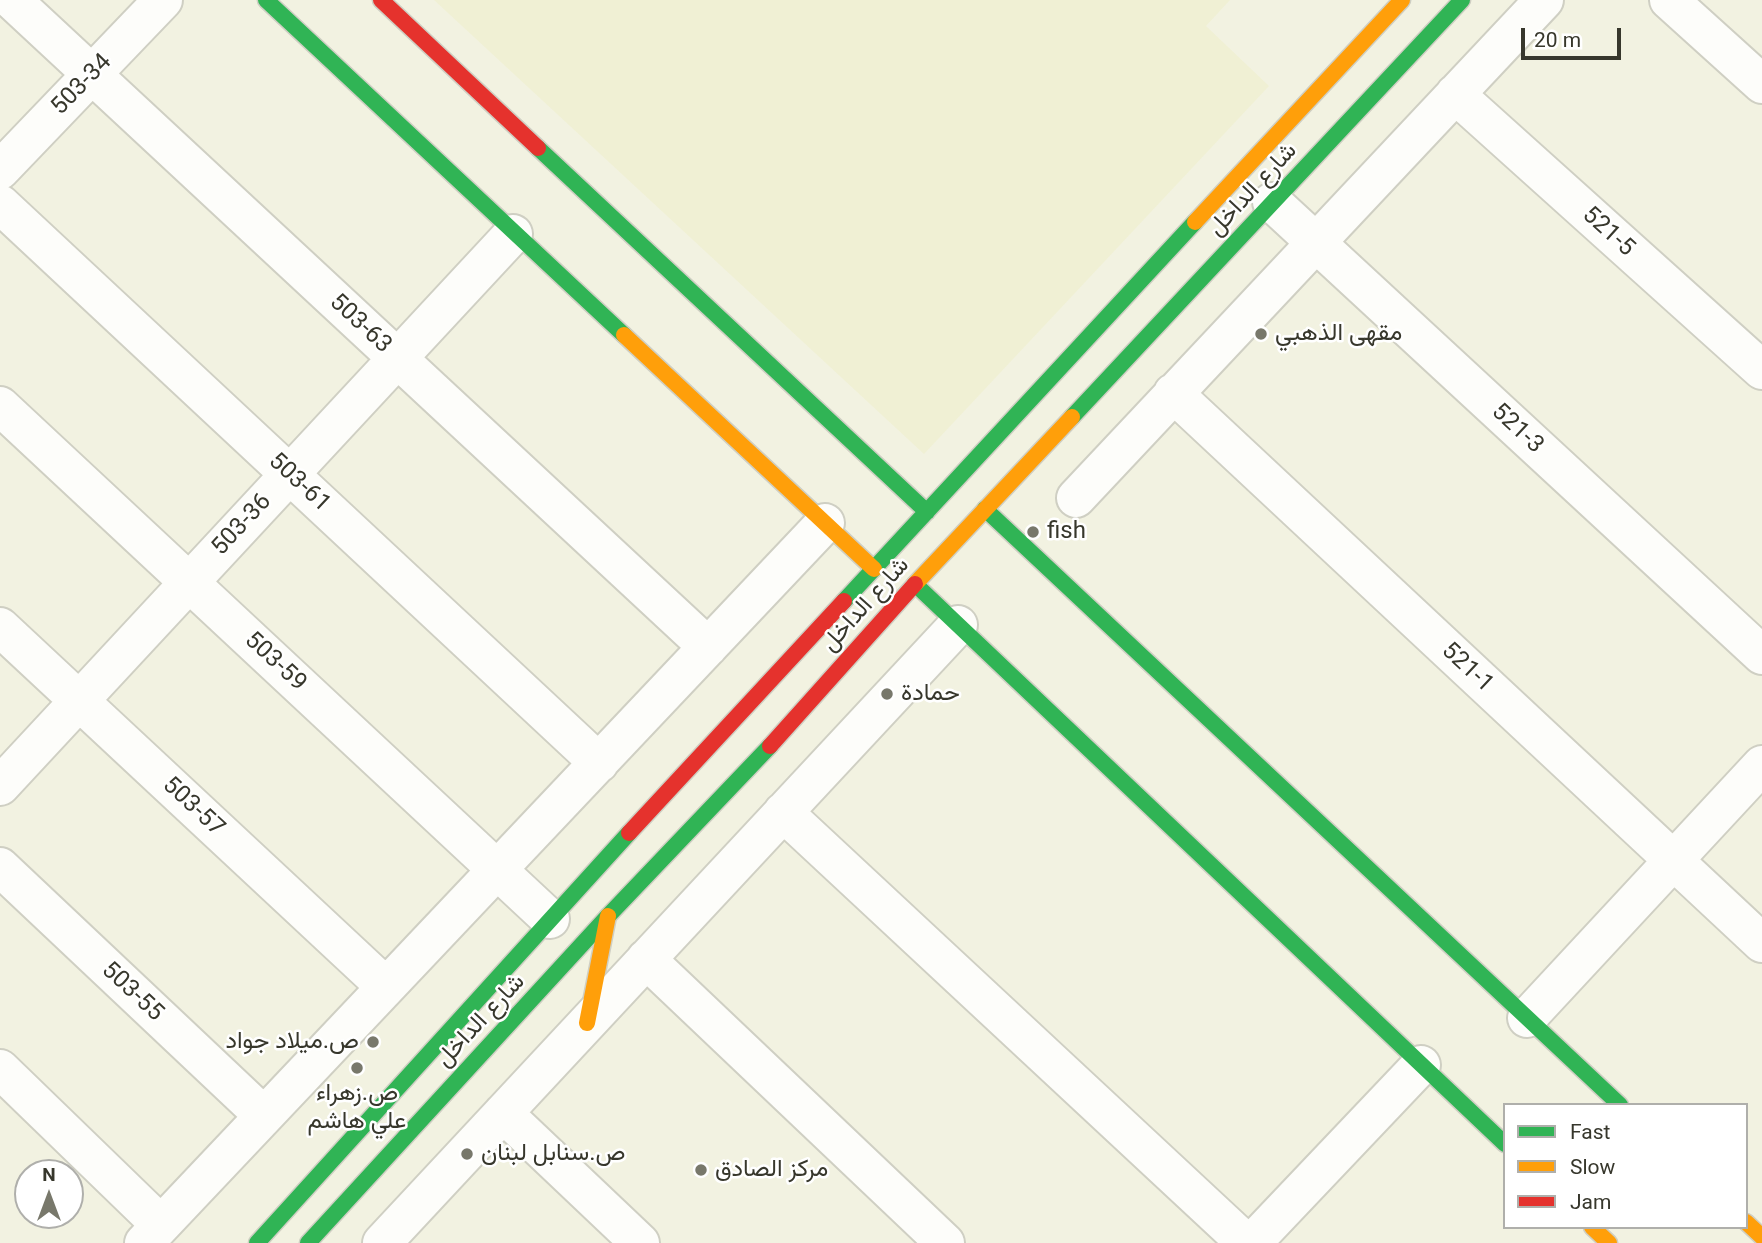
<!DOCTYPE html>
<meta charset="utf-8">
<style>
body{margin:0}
#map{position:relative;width:1762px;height:1243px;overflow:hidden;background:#f2f2e1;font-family:Roboto,sans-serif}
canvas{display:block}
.legend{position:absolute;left:1503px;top:1103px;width:245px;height:126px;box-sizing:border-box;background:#fff;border:2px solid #afafab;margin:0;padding:9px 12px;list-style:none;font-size:21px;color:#37372c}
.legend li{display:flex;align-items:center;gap:14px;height:35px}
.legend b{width:35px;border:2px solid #afafab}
.north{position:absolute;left:14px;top:1159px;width:70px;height:70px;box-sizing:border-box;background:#fff;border:2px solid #afafab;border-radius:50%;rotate:0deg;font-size:19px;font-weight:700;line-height:28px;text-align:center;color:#37372c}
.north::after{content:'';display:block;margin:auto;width:24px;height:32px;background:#78786b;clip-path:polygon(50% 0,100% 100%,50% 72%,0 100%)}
.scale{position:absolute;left:1521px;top:28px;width:100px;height:32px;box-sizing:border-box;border:4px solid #37372c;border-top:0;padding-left:9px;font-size:21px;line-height:24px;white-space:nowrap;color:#37372c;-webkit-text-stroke:5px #fff;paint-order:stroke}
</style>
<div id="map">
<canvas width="1762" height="1243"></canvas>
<ul class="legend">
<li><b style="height:9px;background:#30b455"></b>Fast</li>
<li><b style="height:9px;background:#ff9f0a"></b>Slow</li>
<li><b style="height:9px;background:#e5322d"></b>Jam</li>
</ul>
<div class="north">N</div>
<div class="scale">20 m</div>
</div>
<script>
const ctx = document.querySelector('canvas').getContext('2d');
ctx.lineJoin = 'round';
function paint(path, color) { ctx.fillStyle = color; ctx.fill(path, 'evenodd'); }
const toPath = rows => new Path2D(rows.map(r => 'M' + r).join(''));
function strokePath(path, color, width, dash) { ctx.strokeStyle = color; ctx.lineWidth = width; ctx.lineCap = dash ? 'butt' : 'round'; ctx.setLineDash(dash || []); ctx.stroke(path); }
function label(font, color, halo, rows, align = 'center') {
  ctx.font = font + ' Roboto,Vazirmatn,sans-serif'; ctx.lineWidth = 5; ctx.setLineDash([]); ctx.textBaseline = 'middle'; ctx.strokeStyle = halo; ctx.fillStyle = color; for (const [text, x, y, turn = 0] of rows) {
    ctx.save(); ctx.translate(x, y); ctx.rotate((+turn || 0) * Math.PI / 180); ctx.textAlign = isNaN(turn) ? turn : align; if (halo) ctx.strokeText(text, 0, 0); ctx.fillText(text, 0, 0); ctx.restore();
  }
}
paint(toPath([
 [434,0,1230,0,1206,26,1269,86,924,454]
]), '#f0f0d4');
const street = toPath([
 [12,0,708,647],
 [1669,0,1762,84],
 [1455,94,1762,370],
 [0,170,163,0],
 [1272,202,1762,655],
 [0,204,599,763],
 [1173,393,1762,943],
 [0,406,550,919],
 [1076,498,1544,0],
 [0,627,386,987],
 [0,786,513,234],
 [783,812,1246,1243],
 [0,867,264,1116],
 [646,959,945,1243],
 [1527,1018,1762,765],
 [0,1069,161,1225],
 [503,1113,640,1243],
 [144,1243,825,523],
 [382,1243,958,625],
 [1252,1243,1421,1065]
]);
const fast = toPath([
 [266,0,624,335],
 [538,148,927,512],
 [1072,417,1462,0],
 [985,509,1620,1105],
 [915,584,1505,1144],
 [844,601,1195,222],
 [257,1243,629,833],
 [308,1243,608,916,770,746]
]);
const slow = toPath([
 [1195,222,1402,0],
 [624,335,874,569],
 [915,584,1072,417],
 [587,1023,608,916],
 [1746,1222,1762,1237],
 [1592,1227,1609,1243]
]);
const jam = toPath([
 [381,0,538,148],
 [770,746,915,584],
 [629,833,844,601]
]);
strokePath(street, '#cfcfc3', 42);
strokePath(fast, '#cfcfc3', 19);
strokePath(slow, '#cfcfc3', 19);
strokePath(jam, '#cfcfc3', 19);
strokePath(street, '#fdfdfa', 38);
strokePath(fast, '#30b455', 16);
strokePath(slow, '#ff9f0a', 16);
strokePath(jam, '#e5322d', 16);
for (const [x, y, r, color] of [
 [1261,334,7,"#78786b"],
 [1033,532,7,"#78786b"],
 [887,694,7,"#78786b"],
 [373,1042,7,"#78786b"],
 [357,1068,7,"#78786b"],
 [467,1154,7,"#78786b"],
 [701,1170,7,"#78786b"]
]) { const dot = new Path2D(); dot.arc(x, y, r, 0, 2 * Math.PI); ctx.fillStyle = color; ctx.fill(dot); strokePath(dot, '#fff', 2.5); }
label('24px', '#37372c', '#fff', [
 ["503-34",82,85,-46],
 ["شارع الداخل",1253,190,-47],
 ["521-5",1608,232,42],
 ["503-63",360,324,43],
 ["521-3",1517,429,43],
 ["503-61",299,483,43],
 ["503-36",242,525,-47],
 ["شارع الداخل",866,605,-48],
 ["503-59",275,662,43],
 ["521-1",1467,668,43],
 ["503-57",193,807,43],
 ["503-55",132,992,43],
 ["شارع الداخل",481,1021,-47]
]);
label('24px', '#37372c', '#fff', [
 ["مقهى الذهبي",1275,334],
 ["fish",1047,532],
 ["حمادة",901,694],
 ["ص.ميلاد جواد",359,1042,"right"],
 ["ص.زهراء",357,1094,"center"],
 ["علي هاشم",357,1122,"center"],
 ["ص.سنابل لبنان",481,1154],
 ["مركز الصادق",715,1170]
], 'left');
</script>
